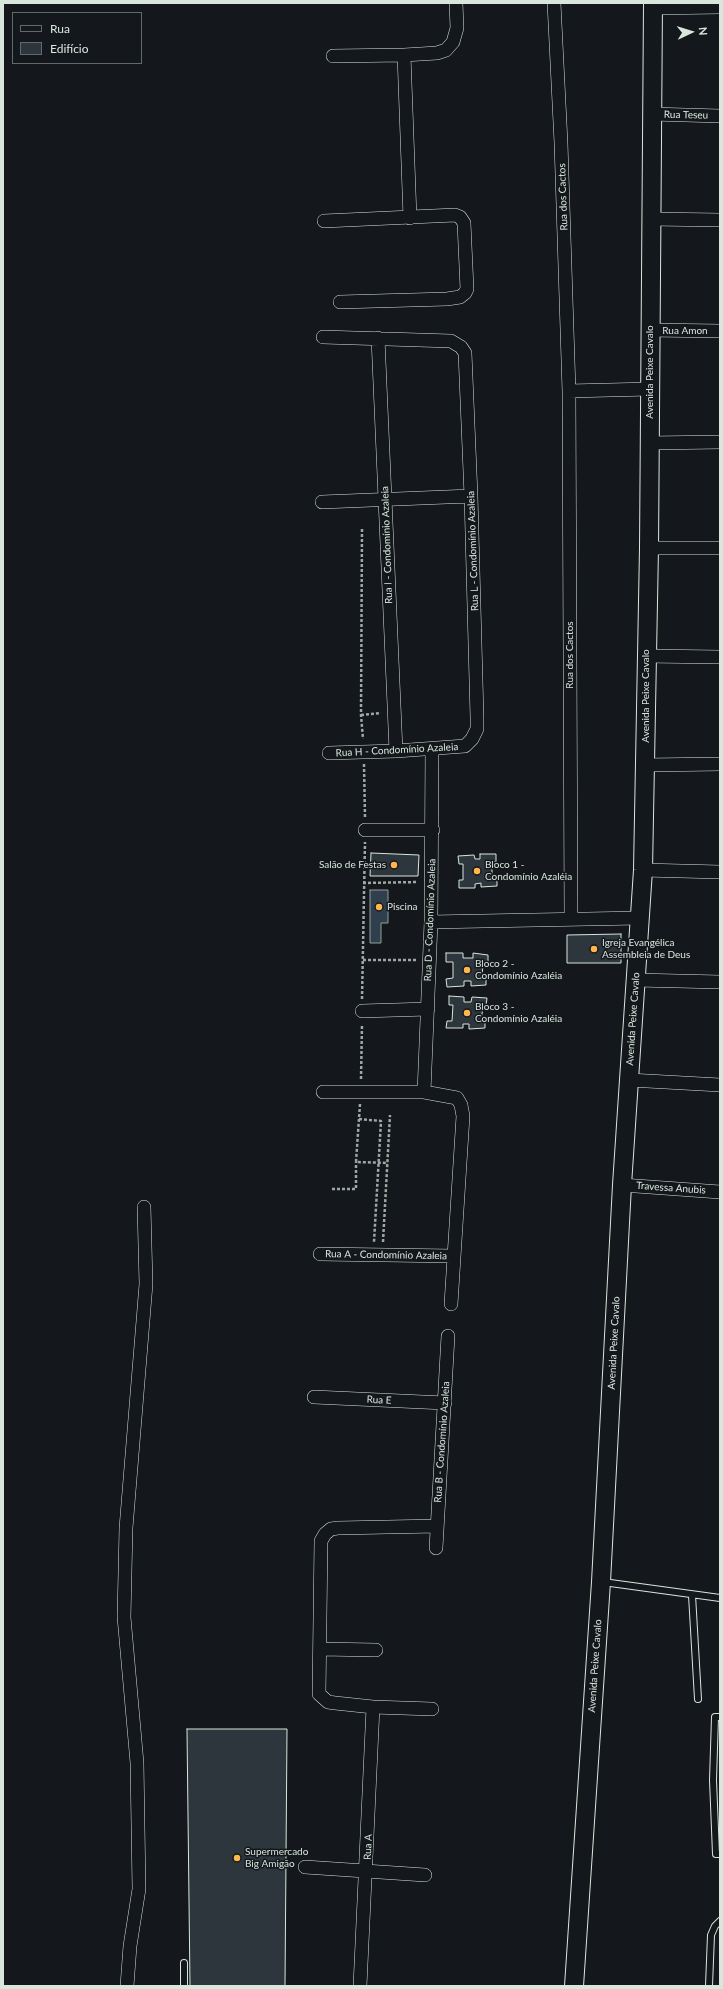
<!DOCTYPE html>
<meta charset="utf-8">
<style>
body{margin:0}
#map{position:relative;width:723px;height:1989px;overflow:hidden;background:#14181c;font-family:Lato,sans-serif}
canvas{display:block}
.frame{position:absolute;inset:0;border:4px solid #d8e6dc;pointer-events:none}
.legend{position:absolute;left:12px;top:12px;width:130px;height:52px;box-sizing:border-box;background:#14181c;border:1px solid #626a69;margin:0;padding:5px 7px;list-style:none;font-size:12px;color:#d8e6dc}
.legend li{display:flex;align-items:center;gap:8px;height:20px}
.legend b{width:20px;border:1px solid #626a69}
.north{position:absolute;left:671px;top:12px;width:40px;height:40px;-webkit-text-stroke:3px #14181c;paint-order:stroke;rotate:86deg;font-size:11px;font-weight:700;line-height:16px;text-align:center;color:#d8e6dc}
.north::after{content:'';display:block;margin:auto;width:14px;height:18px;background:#d8e6dc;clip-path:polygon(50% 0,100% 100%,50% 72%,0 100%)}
</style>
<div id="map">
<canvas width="723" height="1989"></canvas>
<div class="frame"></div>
<ul class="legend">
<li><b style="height:5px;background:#14181c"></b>Rua</li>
<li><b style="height:11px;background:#2c363c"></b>Edifício</li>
</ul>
<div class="north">N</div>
</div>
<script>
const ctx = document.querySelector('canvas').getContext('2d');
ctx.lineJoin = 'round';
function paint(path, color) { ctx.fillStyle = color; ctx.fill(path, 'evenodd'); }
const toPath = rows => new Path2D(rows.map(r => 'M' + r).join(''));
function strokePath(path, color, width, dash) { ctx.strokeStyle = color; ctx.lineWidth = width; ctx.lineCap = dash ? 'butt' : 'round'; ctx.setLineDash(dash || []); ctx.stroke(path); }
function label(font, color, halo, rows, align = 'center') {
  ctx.font = font + ' Lato,sans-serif'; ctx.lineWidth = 3; ctx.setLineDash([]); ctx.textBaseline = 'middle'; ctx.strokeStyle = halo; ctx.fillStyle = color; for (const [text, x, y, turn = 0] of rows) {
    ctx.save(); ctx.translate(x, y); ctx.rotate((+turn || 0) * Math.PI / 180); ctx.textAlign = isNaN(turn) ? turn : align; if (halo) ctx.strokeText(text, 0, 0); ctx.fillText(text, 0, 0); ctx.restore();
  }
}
const water = toPath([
 [370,890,388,890,388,923,381,923,381,943,370,943,370,890]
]);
paint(water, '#2f3f4d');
strokePath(water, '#939e99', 1);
const building = toPath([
 [371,853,419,855,418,876,370,876,371,853],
 [480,854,496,854,496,862,492,862,492,878,497,878,497,886,481,887,481,883,475,884,475,888,459,888,459,880,463,880,463,864,459,864,458,856,474,855,475,859,480,859,480,854],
 [621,934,621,963,567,963,567,935,621,934],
 [446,953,463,953,463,958,473,958,473,953,488,955,488,963,483,963,482,978,486,978,486,985,471,986,471,981,464,981,464,986,447,987,446,979,453,978,453,962,446,962,446,953],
 [449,996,464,997,464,1002,471,1002,472,997,487,998,486,1006,483,1006,481,1022,485,1022,485,1028,469,1029,469,1024,463,1024,463,1028,446,1028,447,1021,452,1021,453,1005,449,1005,449,996],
 [187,1729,287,1729,285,1986,190,1986,187,1729]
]);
paint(building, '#2c363c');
strokePath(building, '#d8e6dc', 1);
const lane = toPath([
 [603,1582,720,1598],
 [692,1595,698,1699],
 [720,1717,715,1717,713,1780,716,1854,720,1854],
 [184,1963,184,1986],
 [709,1986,711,1935,715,1926,720,1921]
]);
const street = toPath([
 [554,3,561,143,569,391,571,919],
 [653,8,720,7],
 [404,55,410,218],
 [333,56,404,55,437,53,446,50,453,42,457,28,456,3],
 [651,114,720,116],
 [652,219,720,220],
 [324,221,455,215,460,217,464,223,467,289,465,293,460,297,447,299,340,302],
 [650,330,720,331],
 [323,337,451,341,461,347,465,353,471,496,477,717,477,729,472,739,465,746,396,751,329,753],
 [378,338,396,751],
 [569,391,650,389],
 [650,443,720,442],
 [322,502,471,496],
 [649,548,720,548],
 [646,656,720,657],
 [646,765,720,764],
 [365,830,433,830],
 [643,870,720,872],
 [431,922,639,918],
 [636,980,720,982],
 [362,1011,428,1009],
 [629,1080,720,1085],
 [323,1092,424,1092,457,1098,461,1105,463,1116,451,1304],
 [424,1092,431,922,432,749],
 [622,1185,720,1192],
 [320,1254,453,1256],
 [314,1397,445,1403],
 [436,1548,448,1336],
 [320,1649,376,1650],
 [432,1709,373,1707,335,1703,328,1702,319,1694,321,1541,325,1534,331,1529,338,1528,437,1526],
 [305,1867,425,1875],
 [127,1986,130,1946,139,1889,137,1763,124,1617,126,1528,146,1284,144,1207],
 [360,1986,373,1707]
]);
const secondary = toPath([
 [574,1986,601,1582,622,1185,643,870,649,548,653,3]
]);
strokePath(lane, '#d8e6dc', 8);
strokePath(street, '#d8e6dc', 14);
strokePath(secondary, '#d8e6dc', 20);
strokePath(toPath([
 [362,529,361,715,363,739],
 [361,715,381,713],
 [364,764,365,817],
 [363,883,418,882],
 [363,960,417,960],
 [362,999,365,842],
 [361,1079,362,1024],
 [360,1104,356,1162,388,1163],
 [359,1119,381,1121,374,1242],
 [332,1189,356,1189,356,1162],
 [383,1242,390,1115]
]), '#9da8a2', 2.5, [3, 2]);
strokePath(lane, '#14181c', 6);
strokePath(street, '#14181c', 13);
strokePath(secondary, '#14181c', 18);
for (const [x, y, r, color] of [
 [394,865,4,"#ffb74d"],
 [477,871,4,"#ffb74d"],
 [379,907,4,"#ffb74d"],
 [594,949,4,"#ffb74d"],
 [467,970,4,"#ffb74d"],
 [467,1013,4,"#ffb74d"],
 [237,1858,4,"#ffb74d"]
]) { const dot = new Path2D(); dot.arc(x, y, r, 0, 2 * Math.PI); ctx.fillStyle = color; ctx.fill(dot); strokePath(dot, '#14181c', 1.5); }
label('10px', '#d8e6dc', '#14181c', [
 ["Rua Teseu",686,115,1],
 ["Rua dos Cactos",563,197,-92],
 ["Rua Amon",685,331],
 ["Avenida Peixe Cavalo",650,372,-90],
 ["Rua I - Condomínio Azaleia",387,545,-92],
 ["Rua L - Condomínio Azaleia",473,551,-92],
 ["Rua dos Cactos",570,655,-90],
 ["Avenida Peixe Cavalo",646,696,-90],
 ["Rua H - Condomínio Azaleia",397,750,-3],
 ["Rua D - Condomínio Azaleia",430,920,-88],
 ["Avenida Peixe Cavalo",633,1019,-86],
 ["Travessa Anubis",671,1188,4],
 ["Rua A - Condomínio Azaleia",386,1255,1],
 ["Avenida Peixe Cavalo",614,1343,-87],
 ["Rua E",379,1400,3],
 ["Rua B - Condomínio Azaleia",442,1442,-86],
 ["Avenida Peixe Cavalo",595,1666,-86],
 ["Rua A",368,1847,-88]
]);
label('10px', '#d8e6dc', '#14181c', [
 ["Salão de Festas",386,865,"right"],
 ["Bloco 1 -",485,865],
 ["Condomínio Azaléia",485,877],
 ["Piscina",387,907],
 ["Igreja Evangélica",602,943],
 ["Assembleia de Deus",602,955],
 ["Bloco 2 -",475,964],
 ["Condomínio Azaléia",475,976],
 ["Bloco 3 -",475,1007],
 ["Condomínio Azaléia",475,1019],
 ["Supermercado",245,1852],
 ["Big Amigão",245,1864]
], 'left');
</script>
